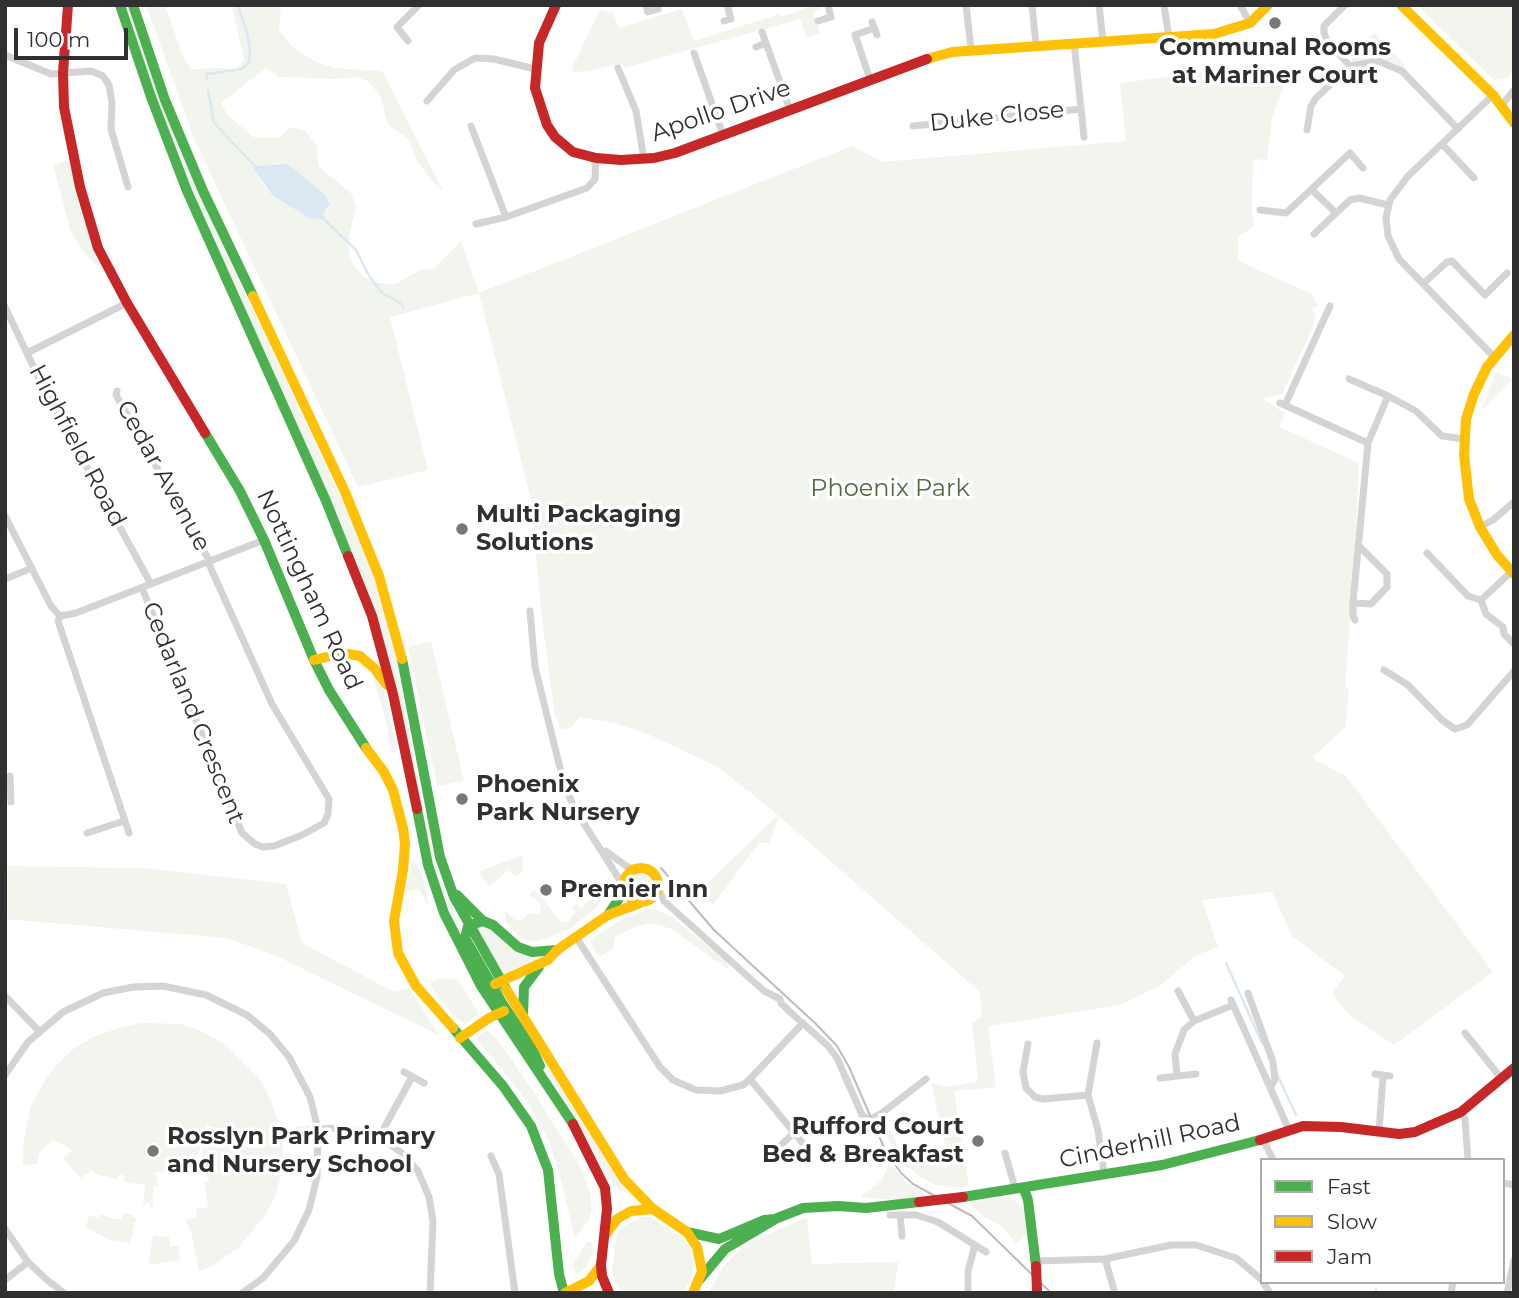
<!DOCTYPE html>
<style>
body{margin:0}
#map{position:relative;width:1519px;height:1298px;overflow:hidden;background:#fff;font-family:Montserrat,sans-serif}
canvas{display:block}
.frame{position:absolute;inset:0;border:7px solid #303030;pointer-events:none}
.legend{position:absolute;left:1260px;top:1158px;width:245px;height:126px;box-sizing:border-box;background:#fff;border:2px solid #acacac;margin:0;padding:9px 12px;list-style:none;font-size:21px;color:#303030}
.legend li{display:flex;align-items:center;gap:14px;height:35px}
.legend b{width:35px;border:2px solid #acacac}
.scale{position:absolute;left:14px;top:28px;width:114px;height:32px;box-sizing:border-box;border:4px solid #303030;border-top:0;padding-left:9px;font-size:21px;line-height:24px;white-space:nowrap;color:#303030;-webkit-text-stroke:5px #fff;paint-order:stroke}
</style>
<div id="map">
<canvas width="1519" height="1298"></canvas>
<div class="frame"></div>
<ul class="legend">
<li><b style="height:9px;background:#4caf50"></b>Fast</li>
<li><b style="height:9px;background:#ffc107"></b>Slow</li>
<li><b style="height:9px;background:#c62828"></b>Jam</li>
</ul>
<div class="scale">100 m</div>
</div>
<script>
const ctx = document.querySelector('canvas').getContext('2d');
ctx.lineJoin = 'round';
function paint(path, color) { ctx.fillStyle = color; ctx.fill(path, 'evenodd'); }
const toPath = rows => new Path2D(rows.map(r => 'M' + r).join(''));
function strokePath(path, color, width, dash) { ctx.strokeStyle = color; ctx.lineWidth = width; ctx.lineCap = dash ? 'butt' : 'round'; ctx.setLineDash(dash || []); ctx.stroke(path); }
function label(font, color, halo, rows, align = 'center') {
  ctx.font = font + ' Montserrat,sans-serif'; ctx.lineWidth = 7; ctx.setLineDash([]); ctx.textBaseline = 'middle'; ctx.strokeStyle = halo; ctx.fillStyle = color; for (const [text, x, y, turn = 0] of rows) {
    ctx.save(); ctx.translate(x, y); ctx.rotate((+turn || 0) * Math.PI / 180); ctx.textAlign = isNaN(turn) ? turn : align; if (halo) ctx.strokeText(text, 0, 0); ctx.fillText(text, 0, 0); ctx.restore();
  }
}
paint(toPath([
 [127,5,129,5,181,149,217,233,369,558,391,627,425,819,434,859,443,887,455,912,453,913,460,926,459,932,484,977,457,931,438,880,421,817,392,670,362,574,197,206,156,102],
 [146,5,165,5,185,62,192,69,222,68,235,70,244,60,232,5,278,5,281,12,279,31,293,47,316,62,335,68,382,71,443,191,433,182,417,161,409,139,388,125,381,97,368,81,356,77,337,79,279,77,266,68,221,103,227,114,253,137,280,138,290,127,305,131,317,146,318,166,351,193,356,207,349,236,349,251,352,263,362,275,377,283,396,284,420,270,434,268,461,241,479,293,852,146,883,162,1126,141,1120,83,1252,66,1288,74,1272,117,1267,160,1253,159,1252,210,1254,226,1238,237,1238,261,1310,293,1318,305,1312,309,1316,316,1313,326,1282,394,1263,399,1285,413,1279,427,1359,463,1354,569,1345,684,1349,692,1345,727,1312,758,1346,776,1493,972,1394,1045,1348,1014,1332,993,1345,976,1292,936,1272,892,1202,900,1218,947,1196,955,1161,985,1120,1005,988,1026,996,1087,954,1091,969,1187,949,1187,933,1184,921,1177,905,1165,888,1140,884,1130,891,1131,898,1146,907,1147,945,1168,950,1162,940,1128,932,1083,949,1087,978,1081,972,1024,982,1016,980,992,779,816,769,843,759,843,713,905,699,891,778,815,718,767,648,734,615,723,580,717,572,727,561,730,555,715,542,620,531,500,479,293,390,317,428,470,358,487,195,141],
 [288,164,329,207,323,214,312,220,272,195,261,182,255,166],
 [814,5,822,5,820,9,813,12,820,34,807,38,800,19,624,68,622,63,588,71,573,72,572,68,600,10,613,13,619,28,682,9,694,41,780,14,781,17],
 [1417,5,1514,5,1514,65,1508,78,1494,80],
 [1374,33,1405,65,1403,67,1381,58,1352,61,1352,53],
 [69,161,94,250,106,274,84,253,71,232,53,165],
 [1496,372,1513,379,1484,408,1482,408],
 [431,641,464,781,437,786,408,647],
 [372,673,382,684,387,703,397,750,392,754,386,721],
 [523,855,522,872,516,877,509,870,489,886,478,872],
 [413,859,422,874,428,906,419,889,404,893],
 [5,866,142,868,286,884,302,943,394,992,409,988,439,1035,272,954,227,938,5,919],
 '628 885a13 13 0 1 1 26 0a13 13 0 1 1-26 0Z',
 [609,878,612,887,609,895,602,899,595,909,569,929,548,938,534,942,523,940,506,923,505,911,515,920,521,920,530,913,538,914,541,911,540,904,529,894,535,890,562,923,564,921,567,923,576,912,572,908,577,904,581,908,594,897,592,894,595,889],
 [647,909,655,909,673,918,730,964,727,969,672,929,651,923,634,927,614,938,614,948,600,957,593,948,591,941,596,936,624,918],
 [479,927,491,928,518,953,545,957,504,976,476,929],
 [439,978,458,980,479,1014,465,1024,456,1018,429,984],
 [141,1023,180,1024,199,1030,226,1045,260,1079,272,1104,280,1129,310,1125,311,1137,282,1140,283,1158,280,1179,275,1197,263,1218,238,1248,211,1267,199,1271,191,1230,185,1220,197,1217,196,1209,208,1207,205,1182,209,1182,207,1169,183,1172,182,1166,178,1167,177,1173,155,1172,158,1186,153,1186,153,1207,150,1208,150,1203,146,1203,143,1206,145,1185,123,1182,125,1176,119,1174,117,1181,116,1179,94,1174,93,1170,80,1178,63,1158,72,1150,53,1140,40,1151,37,1164,23,1165,23,1145,31,1106,43,1083,55,1067,72,1050,93,1037,122,1027],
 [207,1125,221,1130,222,1140,216,1145,205,1143,198,1163,196,1162],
 [487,1030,500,1043,533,1091,581,1168,590,1193,592,1209,589,1220,575,1238,560,1176,548,1138,524,1097,478,1041,477,1036],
 [533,1042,614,1173,629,1193,621,1191,610,1180,607,1180,584,1133,531,1044],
 [890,1163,906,1182,927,1195,898,1200,860,1197,881,1181],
 [1004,1197,1012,1198,1025,1211,1028,1232,1016,1243,1000,1225,984,1217,969,1202],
 [124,1213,133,1215,134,1218,137,1216,130,1243,109,1240,86,1227,89,1215,98,1218,100,1214,114,1219,122,1219],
 [642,1217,650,1217,685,1240,694,1253,694,1272,683,1293,624,1293,616,1284,612,1269,617,1234,622,1227],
 [807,1217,812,1264,898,1262,894,1293,708,1293,723,1267,739,1250,752,1241],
 [153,1236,169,1237,170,1246,178,1246,180,1260,148,1265],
 [591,1241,594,1251,587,1266,579,1273,574,1271,572,1263,577,1258,587,1242]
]), '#f1f5ed');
paint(toPath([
 [288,164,325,195,330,204,323,214,326,221,317,218,312,220,272,195,253,168,255,166]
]), '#dbe8f2');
strokePath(toPath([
 [207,79,207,74,242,69,249,62,250,50,247,33,238,5],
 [208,90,214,123,255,166],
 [326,221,356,250,368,274,382,293,400,303,404,308],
 [1226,963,1262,1043],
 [1277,1074,1296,1115],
 [1376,1289,1377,1293]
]), '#dbe8f2', 2.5);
strokePath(toPath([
 [646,5,648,12,658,9],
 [966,5,971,49],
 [1032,5,1036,46],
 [1099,5,1103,42],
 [1164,5,1169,38],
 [1240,5,1250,23],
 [1345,5,1324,26,1324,33,1327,41,1350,66],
 [724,21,731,19,727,5],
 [818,21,831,17,828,5],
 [872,22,877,35],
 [762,32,790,110],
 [408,41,397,27,419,5],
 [1074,43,1084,137],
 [756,47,766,43],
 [694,53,723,135],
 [5,55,51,74,91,71,103,76,109,85,112,103,111,129,128,187],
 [618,68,636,111,644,159],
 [870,79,855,35,874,28],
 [1493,95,1408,176,1390,200,1386,218,1388,236,1399,259,1495,358],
 [427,101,454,70,475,58,494,59,535,69],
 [1502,105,1514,90],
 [471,126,506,217],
 [913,126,1081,109],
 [1307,130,1311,106,1316,98,1350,66,1378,61,1402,71,1458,129],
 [1442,144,1474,178],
 [1312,190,1335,212],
 [1260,210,1286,213,1350,153,1363,168],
 [476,224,506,217,587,188,595,179,596,158],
 [1314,234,1350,200,1359,198,1388,205],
 [1423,284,1447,262,1452,261,1485,295,1507,273],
 [5,307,45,391,151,584],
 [27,353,127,303],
 [1349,379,1388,396],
 [117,391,116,395,210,562],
 [1280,403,1368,443,1388,396,1416,411,1442,436,1464,439],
 [1285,405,1330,306],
 [5,516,51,606,60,616],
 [1480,527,1493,520,1514,502],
 [1427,553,1468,596,1481,600,1511,572],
 [5,579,32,568],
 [142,588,242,833,255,844,263,847,274,846,302,835,324,823,328,814,329,799,272,704,208,562],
 [1481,600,1486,614,1503,627,1504,634,1514,644],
 [1353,603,1371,604,1387,587,1387,574,1358,545],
 [530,611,535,667,563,780,574,808,623,885],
 [60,616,58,621,129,833],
 [60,616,76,613,264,540],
 [1355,620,1353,616,1353,603,1368,443],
 [1384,670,1408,685,1442,720,1455,729,1467,725,1514,671],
 [10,776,11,802],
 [87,833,124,821],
 [606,851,626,866,634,869],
 [658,888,664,901,764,991,780,999,781,1003,788,1010,828,1046,837,1058,863,1117,871,1119,882,1113,926,1079],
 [576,937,660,1067,673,1080,696,1090,720,1091,743,1085,750,1079,803,1023],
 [1178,991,1194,1021],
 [1248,993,1273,1062,1275,1080,1271,1086],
 [5,996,39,1031],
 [1231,1000,1289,1130],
 [1465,1033,1501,1078],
 [1097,1043,1088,1095,1098,1130,1104,1174],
 [1028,1044,1023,1072,1026,1088,1035,1097,1043,1099,1088,1095],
 [404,1072,424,1083],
 [1375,1074,1390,1076],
 [5,1075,28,1042,63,1012,103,993,133,987,163,986,206,995,247,1015,270,1034,289,1057,310,1097,318,1129,317,1177,309,1210,294,1241,263,1278,242,1293],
 [1177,1076,1175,1054,1184,1030,1194,1021,1233,1005],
 [1160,1078,1196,1074],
 [750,1079,810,1152],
 [1461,1112,1465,1119,1468,1160],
 [318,1129,343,1128,379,1137,402,1153,418,1171,429,1197,433,1221,430,1293],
 [1379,1132,1383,1075],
 [379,1137,412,1077],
 [1263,1139,1273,1160],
 [780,1146,794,1133],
 [1005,1153,1015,1188],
 [491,1156,499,1174,515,1293],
 [1503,1183,1514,1185],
 [890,1215,916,1215,938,1222,986,1252],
 [900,1215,902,1236],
 [5,1229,28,1262,47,1280,64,1293],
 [1105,1259,1115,1293],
 [1035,1261,1105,1259,1171,1245,1196,1245,1236,1258,1262,1280],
 [5,1280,28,1262],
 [1263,1282,1270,1293],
 [968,1293,968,1271,975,1245],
 [1451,1293,1453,1282],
 [1507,1293,1514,1260]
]), '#d4d4d4', 7);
strokePath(toPath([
 [120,5,151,97,187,191,326,501,348,556],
 [133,5,165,100,203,191,253,296],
 [205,433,240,491,264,540,314,660,329,690,366,748],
 [402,659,440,857,454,897,506,989],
 [417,809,428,865,444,913,481,986,573,1124],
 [457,895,483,921,493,925,518,947,532,952,557,950],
 [608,915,624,891],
 [483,921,468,926,465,938,502,1003,532,1048,540,1066],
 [523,1015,524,987,539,967],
 [453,1028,503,1086,531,1126,548,1170,559,1274,564,1293],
 [1024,1189,1028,1200,1036,1266],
 [963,1197,1162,1165,1260,1140],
 [687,1232,719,1239,764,1220,775,1219,803,1208,838,1206,866,1208,919,1202],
 [700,1279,725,1249,774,1220]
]), '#4caf50', 10);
strokePath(toPath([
 [1401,5,1493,95,1514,123],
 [927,59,952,52,1214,34,1250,23,1268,5],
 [253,296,345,492,379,576,402,659],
 [1514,335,1487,367,1474,394,1466,419,1464,455,1469,499,1480,527,1497,555,1514,574],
 [314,660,342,653,360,656,375,669,387,685],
 [366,748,384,772,393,790,403,828,405,844,403,870,394,921,398,953,416,986,453,1028],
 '624 885a17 17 0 1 1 34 0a17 17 0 1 1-34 0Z',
 [495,984,548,960,557,950,608,915,640,903],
 [506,989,624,1179,653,1209,687,1232,697,1247,702,1271,693,1293],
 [460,1038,489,1018,504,1011],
 [606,1234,617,1219,631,1211,653,1209],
 [565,1293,589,1281,601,1265]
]), '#ffc107', 10);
strokePath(toPath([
 [68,5,63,73,64,107,80,187,98,248,127,303,205,433],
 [556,5,539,43,535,88,547,125,555,137,573,152,596,158,621,160,654,158,675,153,927,59],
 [348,556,372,616,393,694,417,809],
 [573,1124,605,1188,607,1209,601,1265,602,1276,609,1293],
 [1260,1140,1303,1126,1341,1127,1399,1134,1415,1132,1461,1112,1514,1068]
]), '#c62828', 10);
strokePath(toPath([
 [661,868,714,930,816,1024,837,1046,849,1067,886,1152,901,1173,913,1184,972,1216,1051,1293]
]), '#bcbcbc', 2);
strokePath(toPath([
 [919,1202,963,1197],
 [1036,1266,1037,1290]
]), '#c62828', 10);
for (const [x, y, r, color] of [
 [1275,23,7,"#787878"],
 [462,529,7,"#787878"],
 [462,799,7,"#787878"],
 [546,890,7,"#787878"],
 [978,1141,7,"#787878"],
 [153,1151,7,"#787878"]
]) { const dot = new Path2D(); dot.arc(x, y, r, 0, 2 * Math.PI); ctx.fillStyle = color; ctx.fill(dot); strokePath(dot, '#fff', 2.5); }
label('bold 24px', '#303030', '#fff', [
 ["Communal Rooms",1275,48,"center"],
 ["at Mariner Court",1275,76,"center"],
 ["Multi Packaging",476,515],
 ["Solutions",476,543],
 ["Phoenix",476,785],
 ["Park Nursery",476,813],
 ["Premier Inn",560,890],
 ["Rufford Court",964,1127,"right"],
 ["Bed & Breakfast",964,1155,"right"],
 ["Rosslyn Park Primary",167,1137],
 ["and Nursery School",167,1165]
], 'left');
label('24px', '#303030', '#fff', [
 ["Apollo Drive",721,111,-19],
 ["Duke Close",997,117,-6],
 ["Highfield Road",77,446,62],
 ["Cedar Avenue",163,476,61],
 ["Nottingham Road",309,590,65],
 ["Cedarland Crescent",193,713,68],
 ["Cinderhill Road",1150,1142,-12]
]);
label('24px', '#526b3f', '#fff', [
 ["Phoenix Park",890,489]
]);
</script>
